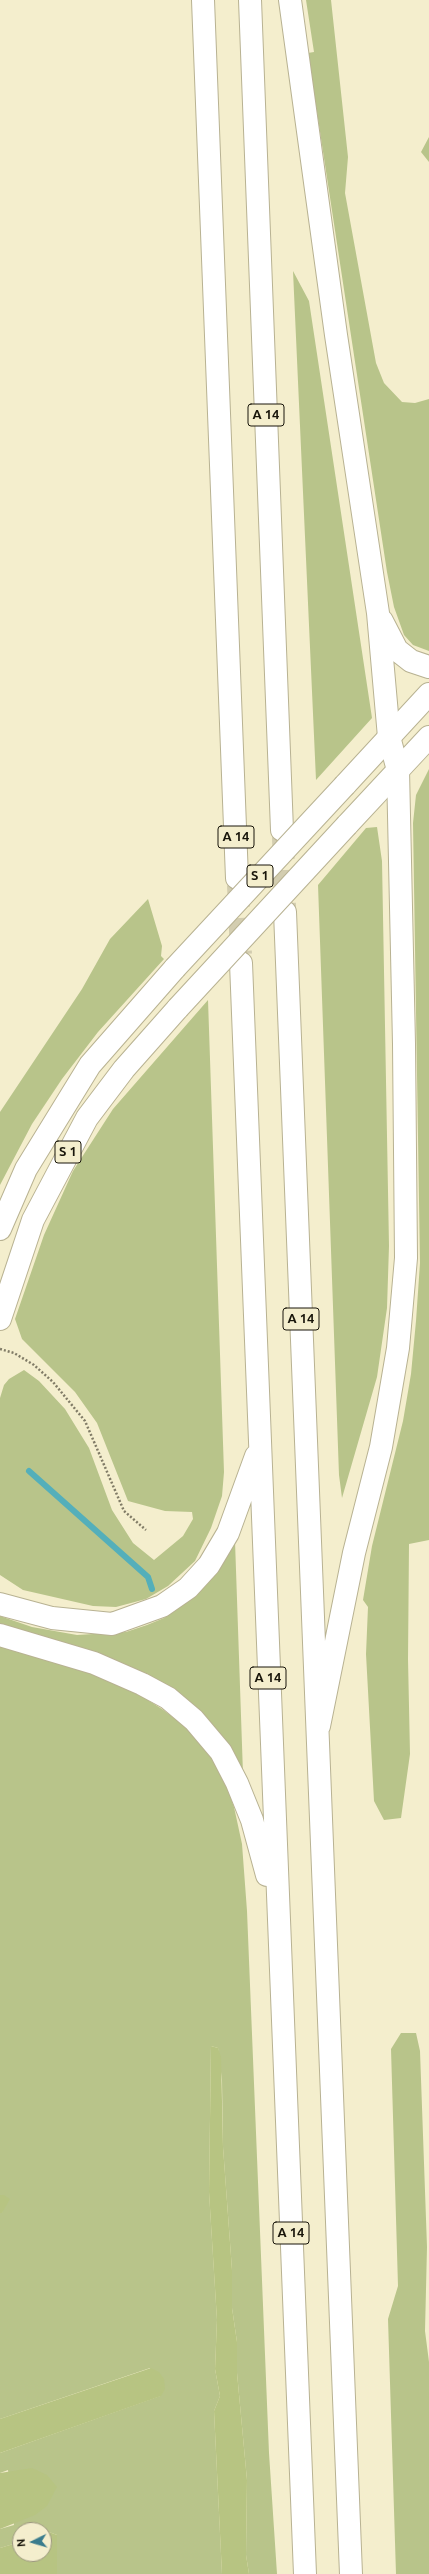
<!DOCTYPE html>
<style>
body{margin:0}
#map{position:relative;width:429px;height:2574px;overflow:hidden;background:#f4eecd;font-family:Ubuntu,sans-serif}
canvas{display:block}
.north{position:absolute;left:12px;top:2522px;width:40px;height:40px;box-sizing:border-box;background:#f4eecd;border:1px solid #9c977f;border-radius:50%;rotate:265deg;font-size:11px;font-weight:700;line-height:16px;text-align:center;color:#18150a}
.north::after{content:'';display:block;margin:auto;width:14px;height:18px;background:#3a7c8d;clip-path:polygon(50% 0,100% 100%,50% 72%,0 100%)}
</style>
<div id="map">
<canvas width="429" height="2574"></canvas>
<div class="north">N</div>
</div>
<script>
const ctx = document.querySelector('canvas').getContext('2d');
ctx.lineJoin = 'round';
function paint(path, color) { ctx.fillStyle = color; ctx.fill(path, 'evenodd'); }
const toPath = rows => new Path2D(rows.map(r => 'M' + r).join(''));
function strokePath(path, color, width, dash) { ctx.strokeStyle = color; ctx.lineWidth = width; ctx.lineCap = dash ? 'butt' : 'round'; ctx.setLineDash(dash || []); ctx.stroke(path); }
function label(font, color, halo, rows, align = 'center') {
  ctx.font = font + ' Ubuntu,sans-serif'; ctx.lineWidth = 3; ctx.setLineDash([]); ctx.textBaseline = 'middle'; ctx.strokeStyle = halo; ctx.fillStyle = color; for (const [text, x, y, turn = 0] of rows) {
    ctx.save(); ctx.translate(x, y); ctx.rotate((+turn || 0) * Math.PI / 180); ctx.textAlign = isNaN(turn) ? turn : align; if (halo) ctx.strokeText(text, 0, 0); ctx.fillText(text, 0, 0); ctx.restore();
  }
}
paint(toPath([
 [306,0,331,0,348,157,345,193,376,363,384,383,402,402,415,403,429,399,429,651,413,645,404,635,394,607,387,572,308,53,314,52],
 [429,137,429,162,421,152],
 [293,271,309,301,372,718,316,780],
 [429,769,429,1540,409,1544,408,1659,410,1754,401,1818,384,1820,374,1801,366,1654,368,1607,363,1600,372,1546,403,1421,411,1374,416,1321,420,1263,413,823,416,795],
 [377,827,382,861,389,1246,387,1308,377,1377,342,1498,339,1475,318,885,366,828],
 [148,899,162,946,161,956,164,959,98,1032,62,1079,32,1124,0,1185,0,1112,82,989,110,939],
 [208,1000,224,1472,222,1496,211,1528,195,1561,168,1586,146,1599,116,1607,93,1606,23,1590,0,1575,0,1398,4,1385,9,1379,24,1370,39,1381,65,1409,89,1448,112,1510,133,1543,154,1560,183,1536,193,1519,192,1512,165,1511,128,1501,97,1423,75,1392,22,1339,15,1319,44,1235,73,1171,113,1109],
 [235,1541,243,1774,176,1692,154,1678,115,1660,0,1624,0,1616,32,1627,77,1635,126,1632,147,1625,164,1618,191,1599,217,1572],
 [0,1645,88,1672,140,1695,162,1709,186,1727,210,1754,225,1781,234,1807,242,1844,247,1911,269,2453,277,2574,249,2574,246,2555,247,2480,237,2373,237,2342,232,2308,232,2270,223,2147,222,2080,218,2048,211,2046,209,2192,217,2320,215,2369,220,2396,214,2411,222,2574,57,2574,57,2535,49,2532,44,2534,44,2530,20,2530,20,2542,0,2548,0,2529,14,2525,8,2470,0,2473,0,2453,160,2396,150,2368,0,2419,0,2213,2,2213,4,2195,0,2195],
 [401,2033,416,2033,420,2051,427,2247,425,2331,429,2362,429,2574,396,2574,388,2319,398,2286,391,2049]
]), '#b8c48a');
paint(toPath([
 [211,2046,218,2048,221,2057,223,2147,232,2270,232,2308,237,2342,237,2373,247,2480,246,2555,249,2574,222,2574,214,2411,220,2396,215,2369,217,2320,209,2192],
 [0,2195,4,2195,10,2199,2,2213,0,2213],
 [151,2368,159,2372,164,2379,165,2389,161,2396,0,2453,0,2419],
 [32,2468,47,2475,57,2487,47,2506,35,2515,0,2529,0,2473],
 [49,2532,57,2535,57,2574,0,2574,0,2548,20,2542,20,2554,44,2554,44,2534]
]), '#b7c482');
strokePath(toPath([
 [29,1471,148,1577,152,1589]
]), '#54afba', 6);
strokePath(toPath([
 [283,837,285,907],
 [238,885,241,954]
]), '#d3cdb0', 22, [22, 11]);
const major = toPath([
 [345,785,429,694],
 [347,825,429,737],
 [0,1229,26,1169,90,1065,175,968],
 [0,1319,33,1220,87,1118,124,1069,178,1008]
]);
const highway = toPath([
 [203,0,237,878],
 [250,0,282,830],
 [290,0,336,335,378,613,389,737,398,770,404,1044,406,1258,398,1348,381,1447,354,1553,319,1726],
 [382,621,397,650,411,661,429,667],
 [285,912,351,2574],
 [241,963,305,2574],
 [0,1604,52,1618,112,1624,162,1606,188,1588,209,1565,228,1533,256,1456],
 [0,1635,94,1663,142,1684,168,1698,194,1720,221,1752,237,1783,252,1820,267,1875]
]);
strokePath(major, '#b8b292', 24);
strokePath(highway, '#b8b292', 24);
strokePath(toPath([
 [0,1349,14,1353,34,1365,53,1382,85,1421,124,1511,146,1530]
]), '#807b66', 2.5, [2, 2]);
strokePath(major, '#fff', 22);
strokePath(highway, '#fff', 22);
const majorBridge = toPath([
 [175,968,345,785],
 [178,1008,347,825]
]);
strokePath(majorBridge, '#b8b292', 24, []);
strokePath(majorBridge, '#fff', 22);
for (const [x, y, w] of [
 [266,415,36],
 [236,837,36],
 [260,876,26],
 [68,1152,26],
 [301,1319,36],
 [268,1678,36],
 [291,2233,36]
]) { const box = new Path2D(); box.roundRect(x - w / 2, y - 11, w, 22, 3); ctx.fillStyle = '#f4eecd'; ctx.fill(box); strokePath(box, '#18150a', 1); }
label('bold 13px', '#18150a', null, [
 ["A 14",266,415],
 ["A 14",236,837],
 ["S 1",260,876],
 ["S 1",68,1152],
 ["A 14",301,1319],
 ["A 14",268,1678],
 ["A 14",291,2233]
]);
</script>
